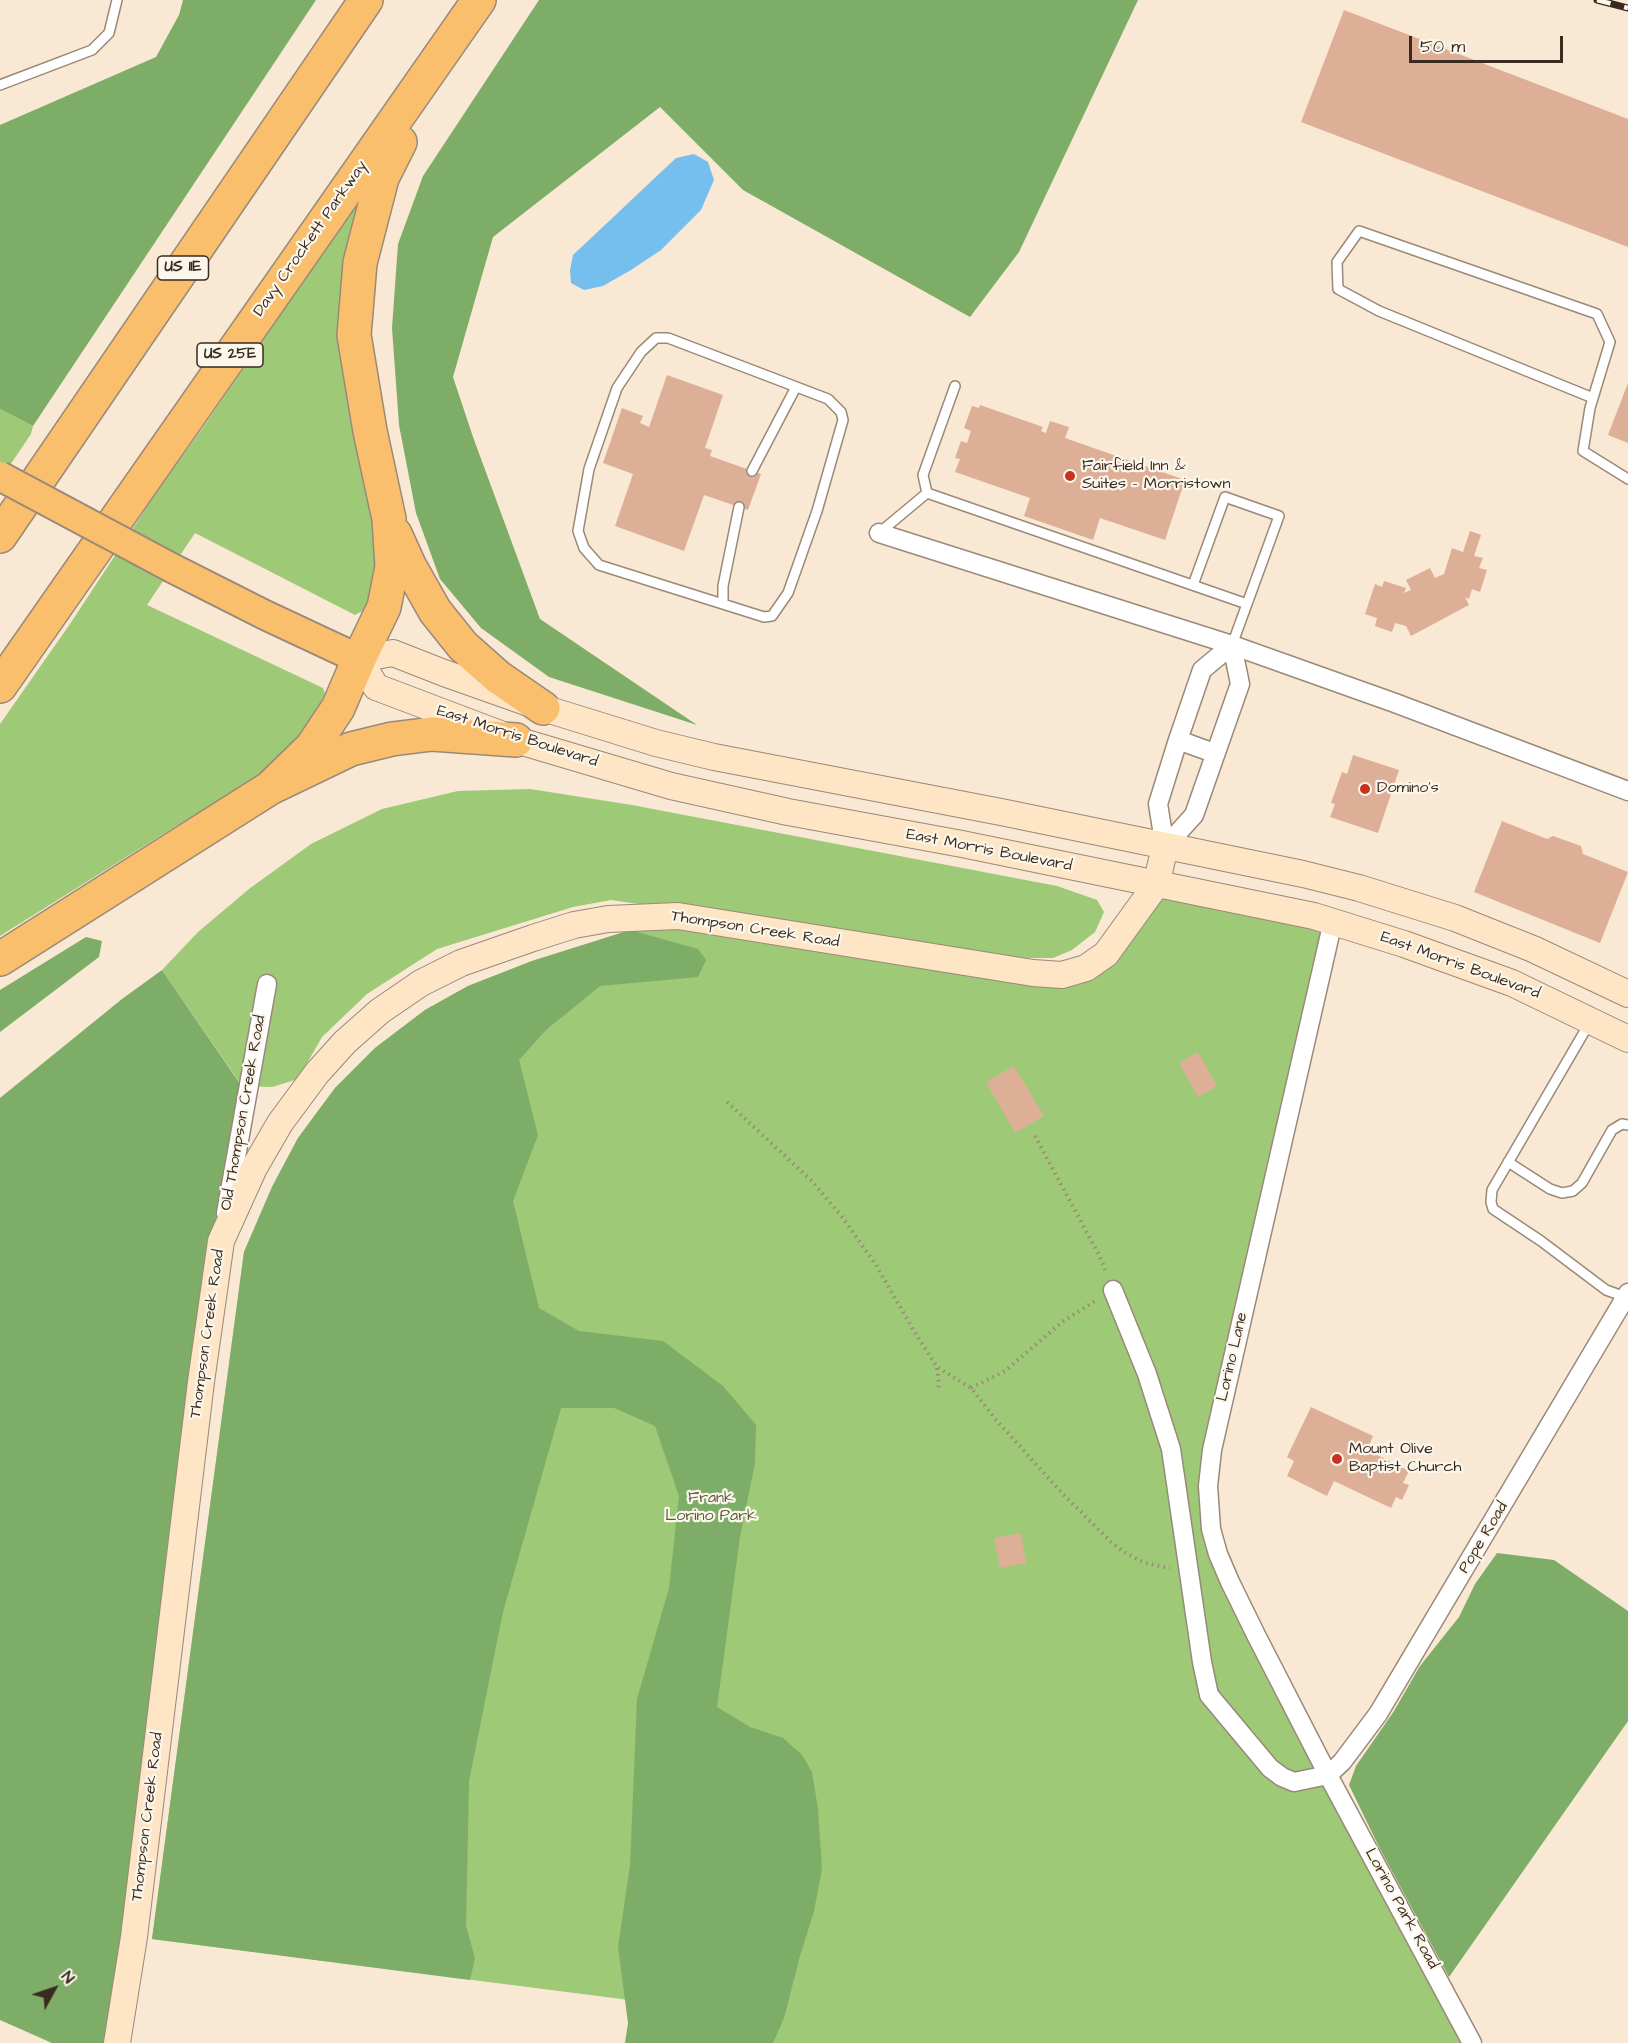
<!DOCTYPE html>
<style>
body{margin:0}
#map{position:relative;width:1628px;height:2043px;overflow:hidden;background:#f8e8d4;font-family:"Architects Daughter",sans-serif}
canvas{display:block}
.north{position:absolute;left:24px;top:1959px;width:60px;height:60px;-webkit-text-stroke:4px #fbf7ec;paint-order:stroke;rotate:50deg;font-size:16px;font-weight:700;line-height:24px;text-align:center;color:#3b2a1e}
.north::after{content:'';display:block;margin:auto;width:21px;height:27px;background:#3b2a1e;clip-path:polygon(50% 0,100% 100%,50% 72%,0 100%)}
.scale{position:absolute;left:1409px;top:36px;width:154px;height:27px;box-sizing:border-box;border:3px solid #3b2a1e;border-top:0;padding-left:8px;font-size:18px;line-height:21px;white-space:nowrap;color:#3b2a1e;-webkit-text-stroke:4px #fbf7ec;paint-order:stroke}
</style>
<div id="map">
<canvas width="1628" height="2043"></canvas>
<div class="north">N</div>
<div class="scale">50 m</div>
</div>
<script>
const ctx = document.querySelector('canvas').getContext('2d');
ctx.lineJoin = 'round';
function paint(path, color) { ctx.fillStyle = color; ctx.fill(path, 'evenodd'); }
const toPath = rows => new Path2D(rows.map(r => 'M' + r).join(''));
function strokePath(path, color, width, dash) { ctx.strokeStyle = color; ctx.lineWidth = width; ctx.lineCap = dash ? 'butt' : 'round'; ctx.setLineDash(dash || []); ctx.stroke(path); }
function label(font, color, halo, rows, align = 'center') {
  ctx.font = font + ' "Architects Daughter",sans-serif'; ctx.lineWidth = 4.5; ctx.setLineDash([]); ctx.textBaseline = 'middle'; ctx.strokeStyle = halo; ctx.fillStyle = color; for (const [text, x, y, turn = 0] of rows) {
    ctx.save(); ctx.translate(x, y); ctx.rotate((+turn || 0) * Math.PI / 180); ctx.textAlign = isNaN(turn) ? turn : align; if (halo) ctx.strokeText(text, 0, 0); ctx.fillText(text, 0, 0); ctx.restore();
  }
}
paint(toPath([
 [362,196,372,516,378,554,368,608,355,615,195,533,147,605,323,688,325,694,318,709,303,736,285,755,251,782,168,831,0,936,0,724,70,624,154,496,204,426],
 [0,409,33,426,31,434,0,480],
 [530,789,632,805,1057,886,1097,900,1104,912,1095,932,1072,950,1053,958,1016,958,886,936,743,919,611,900,573,907,437,949,367,994,322,1037,298,1079,272,1087,242,1086,162,970,198,932,249,889,311,844,382,809,458,791],
 [1156,885,1333,921,1228,1374,1211,1529,1472,2043,641,2043,645,2002,152,1939,244,1252,272,1187,298,1138,335,1088,375,1048,425,1010,468,986,532,961,678,916,1086,968]
]), '#9ec976');
paint(toPath([
 [183,0,316,0,33,426,0,409,0,125,156,57,179,15],
 [539,0,1138,0,1019,252,970,317,743,190,660,107,493,237,453,377,473,437,540,619,697,725,549,677,481,628,440,579,416,513,399,425,392,328,398,244,423,176],
 [630,930,698,949,706,960,698,977,600,986,546,1030,519,1060,538,1135,513,1201,539,1308,579,1331,663,1341,723,1386,756,1425,755,1463,740,1537,717,1707,750,1727,783,1738,802,1755,812,1772,818,1809,822,1869,814,1911,800,1956,784,2018,773,2043,625,2043,628,2023,618,1947,630,1865,637,1699,669,1588,679,1496,655,1426,614,1408,561,1408,503,1612,469,1781,466,1926,475,1958,470,1980,152,1939,244,1252,272,1187,298,1138,335,1088,375,1048,425,1010,468,986,532,961],
 [86,937,102,941,99,957,0,1032,0,990],
 [162,970,247,1094,117,2043,52,2043,0,2020,0,1098,122,999],
 [1497,1553,1554,1560,1628,1611,1628,1721,1449,1977,1379,1847,1349,1785,1356,1766,1394,1711,1420,1666,1459,1617,1475,1584]
]), '#7ead67');
paint(toPath([
 [694,154,708,162,714,180,701,210,661,250,631,270,603,286,584,290,571,283,570,270,573,255,676,158]
]), '#75bfee');
paint(toPath([
 [1344,10,1628,119,1628,247,1301,122],
 [667,375,723,395,705,448,712,450,710,456,761,474,748,510,704,495,684,551,615,526,633,474,603,463,622,408,643,416,640,423,649,427],
 [1628,383,1628,443,1608,435],
 [980,405,1043,427,1041,431,1046,433,1050,421,1069,427,1065,438,1185,480,1165,540,1100,518,1093,540,1024,516,1030,498,955,472,960,459,955,458,961,441,967,443,971,431,964,428,972,406,979,408],
 [1470,531,1481,535,1474,556,1483,558,1479,568,1487,570,1480,592,1472,589,1469,599,1465,597,1469,605,1411,636,1406,626,1395,623,1392,632,1375,626,1377,618,1365,614,1375,584,1382,587,1384,581,1406,588,1404,593,1411,590,1406,580,1430,568,1435,578,1444,574,1452,548,1463,552],
 [1353,755,1399,770,1378,833,1330,817,1335,804,1331,803,1342,772,1347,774],
 [1502,821,1547,839,1553,836,1581,846,1583,854,1628,872,1600,943,1474,892],
 [1198,1052,1217,1086,1198,1097,1179,1063],
 [1014,1066,1044,1116,1015,1133,986,1082],
 [1311,1407,1373,1436,1367,1450,1409,1471,1403,1483,1409,1485,1402,1500,1396,1497,1391,1508,1334,1481,1327,1496,1287,1476,1294,1461,1287,1457],
 [1021,1533,1026,1563,1000,1568,994,1538]
]), '#deaf97');
const lane = toPath([
 [0,85,92,50,109,33,117,0],
 [656,338,668,338,828,399,841,412,843,420,817,511,788,593,772,616,764,617,599,565,584,548,578,531,589,469,617,388,641,352,656,338],
 [1593,398,1379,311,1338,289,1337,262,1359,231,1597,314,1610,342,1590,408,1583,451,1628,479],
 [752,471,796,387],
 [927,493,1247,604,1232,645],
 [879,533,927,493,923,475,955,386],
 [1193,585,1225,497,1279,516,1247,604],
 [723,604,723,586,739,507],
 [1590,1022,1492,1190,1491,1202,1493,1209,1541,1241,1606,1290,1628,1298],
 [1508,1162,1550,1189,1562,1193,1573,1191,1582,1183,1612,1130,1622,1124,1628,1125]
]);
const street = toPath([
 [879,533,1232,645,1395,703,1628,791],
 [1232,645,1240,684,1194,815,1165,847,1158,804,1178,740,1202,670,1232,645],
 [1178,740,1214,753],
 [1333,921,1212,1450,1208,1486,1211,1529,1218,1554,1230,1582,1256,1635,1328,1775,1472,2043],
 [226,1213,267,984],
 [1113,1290,1147,1374,1171,1449,1202,1662,1209,1695,1270,1768,1282,1777,1294,1782,1328,1775],
 [1328,1775,1342,1762,1378,1714,1628,1293]
]);
const secondary = toPath([
 [1628,994,1533,949,1455,918,1359,888,1303,874,1001,812,714,757,656,743,543,708,444,673,393,653,359,659,376,687,516,740,671,786,788,812,962,844,1314,916,1404,944,1512,983,1628,1039],
 [117,2043,134,1937,201,1382,221,1241,254,1168,280,1123,317,1073,345,1042,380,1011,421,983,461,963,533,938,574,925,608,919,678,916,1033,973,1062,975,1086,968,1106,954,1156,885,1165,847]
]);
const primary = toPath([
 [172,568,265,615,359,659]
]);
const highway = toPath([
 [395,534,409,565,435,611,463,646,498,677,543,708],
 [0,536,366,0],
 [0,686,479,0],
 [270,788,312,747,338,708,359,659,384,607,392,567,389,519,370,431,354,335,360,263,382,178,400,142],
 [0,959,270,788,351,749,392,739,432,734,516,740]
]);
strokePath(lane, '#9a8979', 12);
strokePath(street, '#9a8979', 21);
strokePath(secondary, '#9a8979', 28);
strokePath(primary, '#9a8979', 32);
strokePath(highway, '#9a8979', 36);
strokePath(toPath([
 [727,1102,811,1180,843,1218,876,1265,914,1331,937,1367,971,1388,997,1421,1061,1492,1113,1544,1127,1554,1145,1563,1170,1568],
 [1035,1136,1099,1255,1107,1274],
 [937,1368,939,1384,938,1391],
 [971,1388,1005,1371,1062,1322,1098,1299]
]), '#9a8979', 4, [1.5, 4.5]);
strokePath(lane, '#fff', 9);
strokePath(street, '#fff', 18);
strokePath(secondary, '#fde5c5', 26);
strokePath(primary, '#f9bf6d', 28);
strokePath(highway, '#f9bf6d', 33);
const rail = toPath([
 [1597,0,1628,8]
]);
strokePath(rail, '#3b2a1e', 7);
strokePath(rail, '#fbf7ec', 4.5, [14]);
const primaryBridge = toPath([
 [0,476,172,568]
]);
strokePath(primaryBridge, '#9a8979', 32, []);
strokePath(primaryBridge, '#f9bf6d', 28);
for (const [x, y, r, color] of [
 [1070,476,6,"#c8321e"],
 [1365,789,6,"#c8321e"],
 [1337,1459,6,"#c8321e"]
]) { const dot = new Path2D(); dot.arc(x, y, r, 0, 2 * Math.PI); ctx.fillStyle = color; ctx.fill(dot); strokePath(dot, '#fbf7ec', 2); }
for (const [x, y, w] of [
 [183,268,51],
 [230,355,66]
]) { const box = new Path2D(); box.roundRect(x - w / 2, y - 12, w, 24, 4.5); ctx.fillStyle = '#fbf7ec'; ctx.fill(box); strokePath(box, '#3b2a1e', 1.5); }
label('bold 15px', '#3b2a1e', null, [
 ["US 11E",183,268],
 ["US 25E",230,355]
]);
label('16px', '#3b2a1e', '#fbf7ec', [
 ["Davy Crockett Parkway",311,239,-55],
 ["East Morris Boulevard",517,737,18],
 ["East Morris Boulevard",989,851,11],
 ["Thompson Creek Road",755,930,9],
 ["East Morris Boulevard",1460,966,20],
 ["Old Thompson Creek Road",244,1113,-80],
 ["Thompson Creek Road",208,1334,-82],
 ["Lorino Lane",1233,1357,-77],
 ["Pope Road",1484,1538,-59],
 ["Thompson Creek Road",148,1817,-83],
 ["Lorino Park Road",1401,1909,61]
]);
label('16px', '#3b2a1e', '#fbf7ec', [
 ["Fairfield Inn &",1082,467],
 ["Suites - Morristown",1082,485],
 ["Domino's",1377,789],
 ["Mount Olive",1349,1450],
 ["Baptist Church",1349,1468]
], 'left');
label('16px', '#595a38', '#fbf7ec', [
 ["Frank",711,1499],
 ["Lorino Park",711,1517]
]);
</script>
